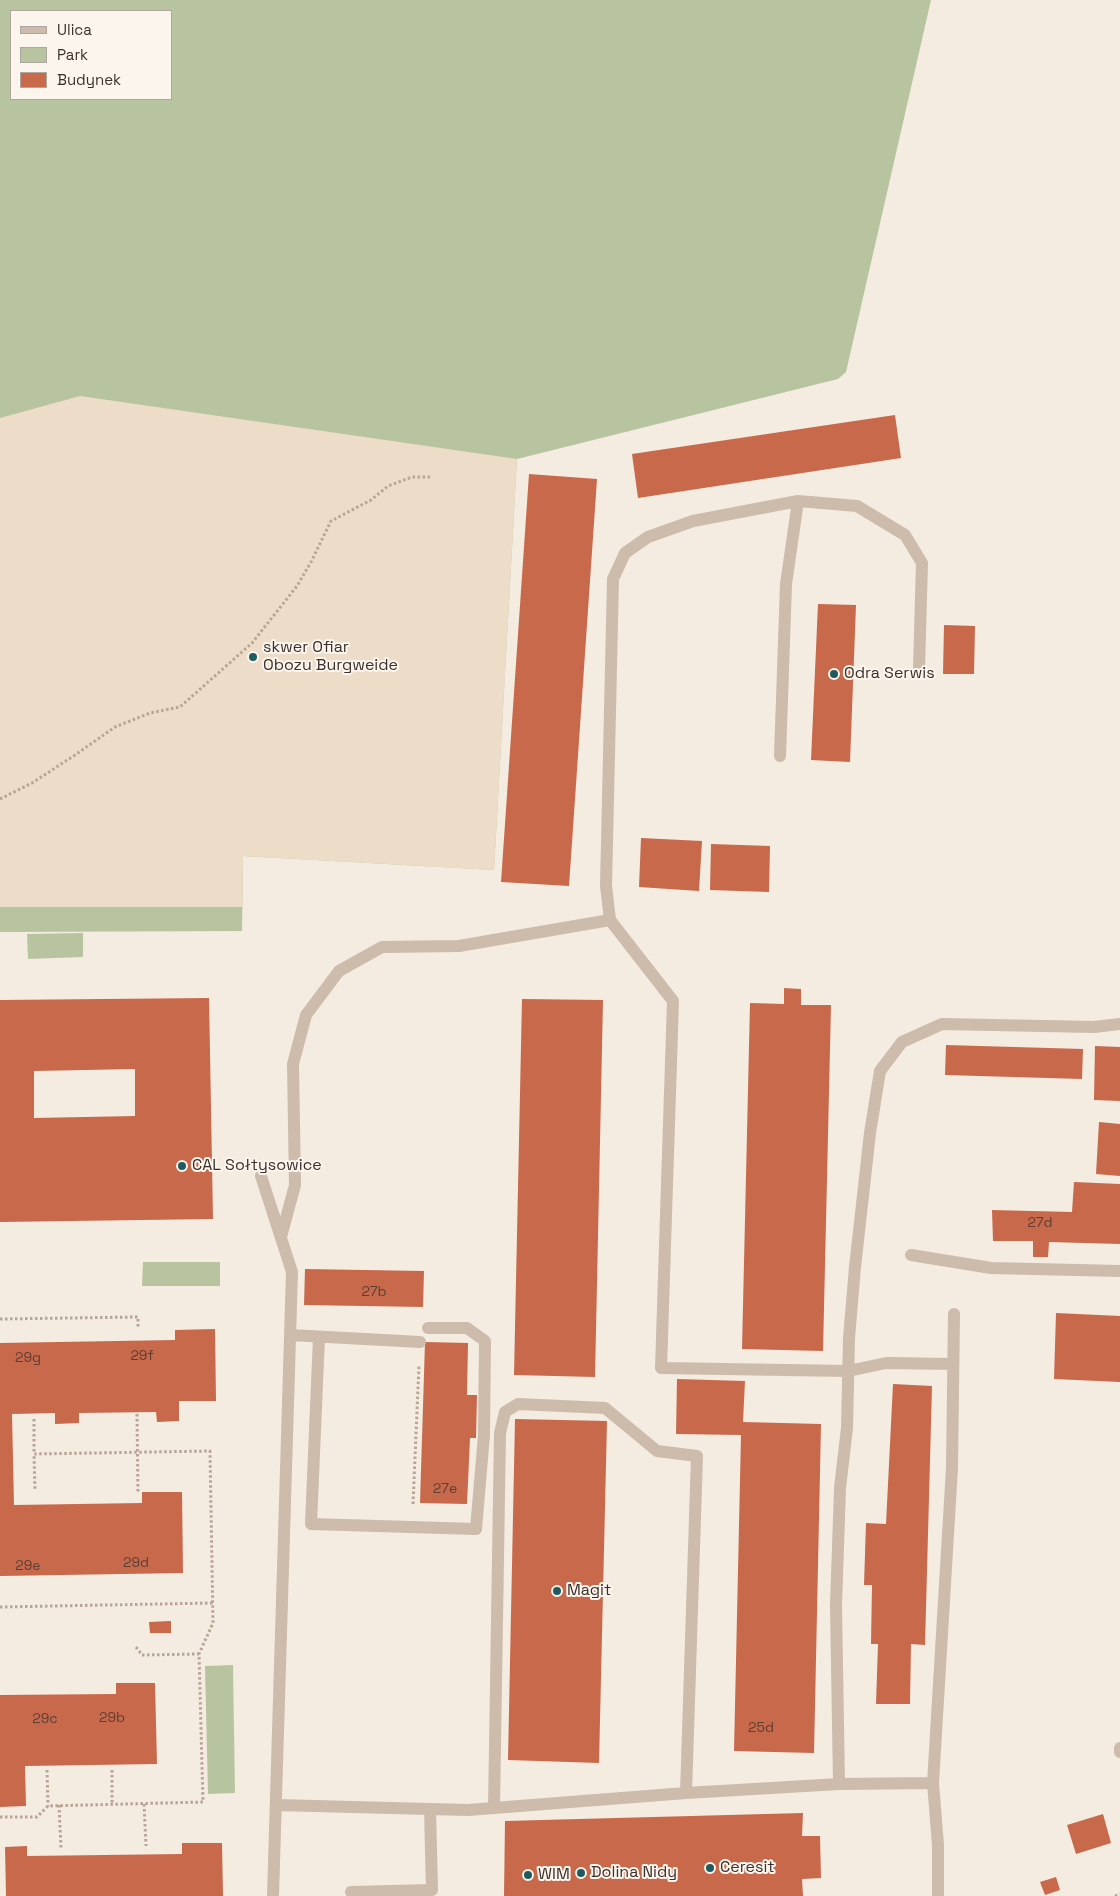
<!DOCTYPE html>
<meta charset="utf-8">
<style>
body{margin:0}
#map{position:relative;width:1120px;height:1896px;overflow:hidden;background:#f4ebe1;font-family:"Space Grotesk",sans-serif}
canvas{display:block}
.legend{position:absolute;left:10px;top:10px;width:162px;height:90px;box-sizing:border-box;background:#fbf5ee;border:1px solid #aea6a0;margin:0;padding:6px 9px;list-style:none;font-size:15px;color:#3b302b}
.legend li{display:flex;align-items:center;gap:10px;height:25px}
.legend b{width:25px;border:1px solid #aea6a0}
</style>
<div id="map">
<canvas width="1120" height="1896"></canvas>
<ul class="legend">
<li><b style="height:6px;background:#cdbbac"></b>Ulica</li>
<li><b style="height:14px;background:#b8c4a0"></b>Park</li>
<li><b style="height:14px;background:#c8694b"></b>Budynek</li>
</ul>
</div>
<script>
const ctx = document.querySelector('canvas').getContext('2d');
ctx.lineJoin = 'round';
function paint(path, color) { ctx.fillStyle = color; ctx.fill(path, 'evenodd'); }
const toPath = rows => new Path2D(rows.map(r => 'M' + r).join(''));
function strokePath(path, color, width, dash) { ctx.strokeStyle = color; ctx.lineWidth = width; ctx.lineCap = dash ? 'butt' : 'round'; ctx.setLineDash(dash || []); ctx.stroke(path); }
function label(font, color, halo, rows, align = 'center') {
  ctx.font = font + ' "Space Grotesk",sans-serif'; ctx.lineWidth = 4; ctx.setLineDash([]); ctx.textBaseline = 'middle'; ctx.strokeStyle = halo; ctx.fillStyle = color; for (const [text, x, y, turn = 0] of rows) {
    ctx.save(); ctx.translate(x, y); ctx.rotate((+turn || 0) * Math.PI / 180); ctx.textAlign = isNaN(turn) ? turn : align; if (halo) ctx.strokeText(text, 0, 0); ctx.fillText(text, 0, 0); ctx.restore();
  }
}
paint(toPath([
 [0,0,931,0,846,372,838,379,517,459,494,870,243,856,242,931,0,932],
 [11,11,171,11,171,99,11,99],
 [83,933,83,957,28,959,27,934],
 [143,1262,220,1262,220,1286,142,1286],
 [233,1665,235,1793,208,1794,205,1666]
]), '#b8c4a0');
paint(toPath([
 [80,396,517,459,494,870,243,856,242,907,0,907,0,418]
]), '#ecdcc8');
paint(toPath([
 [895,415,901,458,638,498,632,454],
 [529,474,597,479,569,886,501,882],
 [818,604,856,605,850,762,811,760],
 [944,625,975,626,974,674,943,674],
 [641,838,702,841,699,891,639,887],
 [711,844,770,846,769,892,710,890],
 [784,988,801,989,801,1005,831,1005,823,1351,742,1349,750,1003,784,1004],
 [209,998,213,1219,0,1222,0,1000],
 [135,1069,135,1116,34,1118,34,1071],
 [522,999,603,1000,595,1377,514,1375],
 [946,1045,1083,1049,1082,1079,945,1075],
 [1095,1046,1120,1047,1120,1101,1094,1100],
 [1099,1122,1120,1124,1120,1176,1096,1174],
 [1074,1182,1120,1184,1120,1244,1049,1242,1048,1257,1033,1257,1033,1241,993,1241,992,1210,1072,1212],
 [305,1269,424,1271,423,1307,304,1305],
 [1056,1313,1120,1316,1120,1382,1054,1379],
 [215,1329,216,1401,179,1401,179,1421,157,1422,156,1412,79,1413,79,1423,55,1424,55,1413,12,1414,14,1505,142,1503,142,1492,182,1492,183,1573,0,1576,0,1343,175,1340,175,1330],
 [425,1342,468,1343,467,1395,477,1395,476,1438,470,1438,467,1504,420,1503],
 [677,1379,745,1381,743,1422,821,1424,814,1753,734,1751,741,1435,676,1434],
 [893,1384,932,1386,925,1645,911,1644,910,1704,876,1704,878,1644,871,1644,872,1585,864,1585,866,1523,886,1524],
 [515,1419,607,1421,599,1763,508,1760],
 [171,1621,171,1633,150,1633,149,1622],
 [116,1683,155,1683,157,1764,25,1766,26,1806,0,1807,0,1695,116,1694],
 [803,1813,802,1836,820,1836,821,1878,802,1879,803,1896,504,1896,505,1821],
 [1103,1814,1111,1843,1076,1854,1067,1825],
 [182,1843,222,1843,223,1896,6,1896,5,1847,27,1846,27,1856,182,1854],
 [1056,1877,1060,1890,1045,1895,1040,1882]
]), '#c8694b');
strokePath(toPath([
 [0,799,32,783,75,755,115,727,150,713,180,707,252,643,297,586,311,562,331,521,371,500,388,486,412,477,432,477],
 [0,1319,138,1317,138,1328],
 [137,1414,138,1493],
 [34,1419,34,1454],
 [413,1504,419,1365],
 [0,1607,213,1603],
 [136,1647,142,1655,199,1654],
 [47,1770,48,1806],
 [112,1770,112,1804],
 [144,1804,146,1846],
 [59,1805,61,1848],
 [0,1817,37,1817,48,1806,203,1802,199,1654,213,1623,210,1451,34,1454,35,1491],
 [1115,1896,1120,1894]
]), '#b9a596', 3, [2.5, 2.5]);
strokePath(toPath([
 [780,756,786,584,798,501],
 [610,920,673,1001,661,1368,848,1371,886,1363,953,1364],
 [261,1176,292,1272,273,1896],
 [281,1237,295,1185,293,1064,306,1015,339,971,382,947,459,946,610,920,606,886,613,579,625,553,648,537,693,521,798,501,857,506,905,535,922,563,919,669],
 [911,1255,991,1268,1120,1271],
 [290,1335,420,1342],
 [319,1337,311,1524,476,1529,484,1435,485,1341,467,1328,428,1328],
 [1120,1748,1120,1752],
 [933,1783,839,1784,836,1605,840,1488,847,1428,849,1338,855,1267,870,1133,880,1071,902,1042,942,1024,1094,1027,1120,1024],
 [276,1805,468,1810,686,1793],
 [494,1808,500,1433,505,1412,518,1404,605,1408,657,1451,697,1456,686,1793,839,1784],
 [351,1892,432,1890,430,1809],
 [938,1896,938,1845,933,1783,952,1468,954,1314]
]), '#cdbbac', 12);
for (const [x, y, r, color] of [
 [253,657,5,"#1f5a5e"],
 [834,674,5,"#1f5a5e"],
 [182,1166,5,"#1f5a5e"],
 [557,1591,5,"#1f5a5e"],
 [710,1868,5,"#1f5a5e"],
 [581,1873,5,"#1f5a5e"],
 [528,1875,5,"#1f5a5e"]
]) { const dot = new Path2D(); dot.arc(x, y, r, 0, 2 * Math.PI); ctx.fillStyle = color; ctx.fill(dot); strokePath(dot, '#fbf5ee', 2); }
label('14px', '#5e3e33', null, [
 ["27d",1040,1223],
 ["27b",374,1292],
 ["29f",142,1356],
 ["29g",28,1358],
 ["27e",445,1489],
 ["29d",136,1563],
 ["29e",28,1566],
 ["29b",112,1718],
 ["29c",45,1719],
 ["25d",761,1728]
]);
label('16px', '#3b302b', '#fbf5ee', [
 ["skwer Ofiar",263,648],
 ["Obozu Burgweide",263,666],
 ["Odra Serwis",844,674],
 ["CAL Sołtysowice",192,1166],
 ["Magit",567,1591],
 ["Ceresit",720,1868],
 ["Dolina Nidy",591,1873],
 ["WIM",538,1875]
], 'left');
</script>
